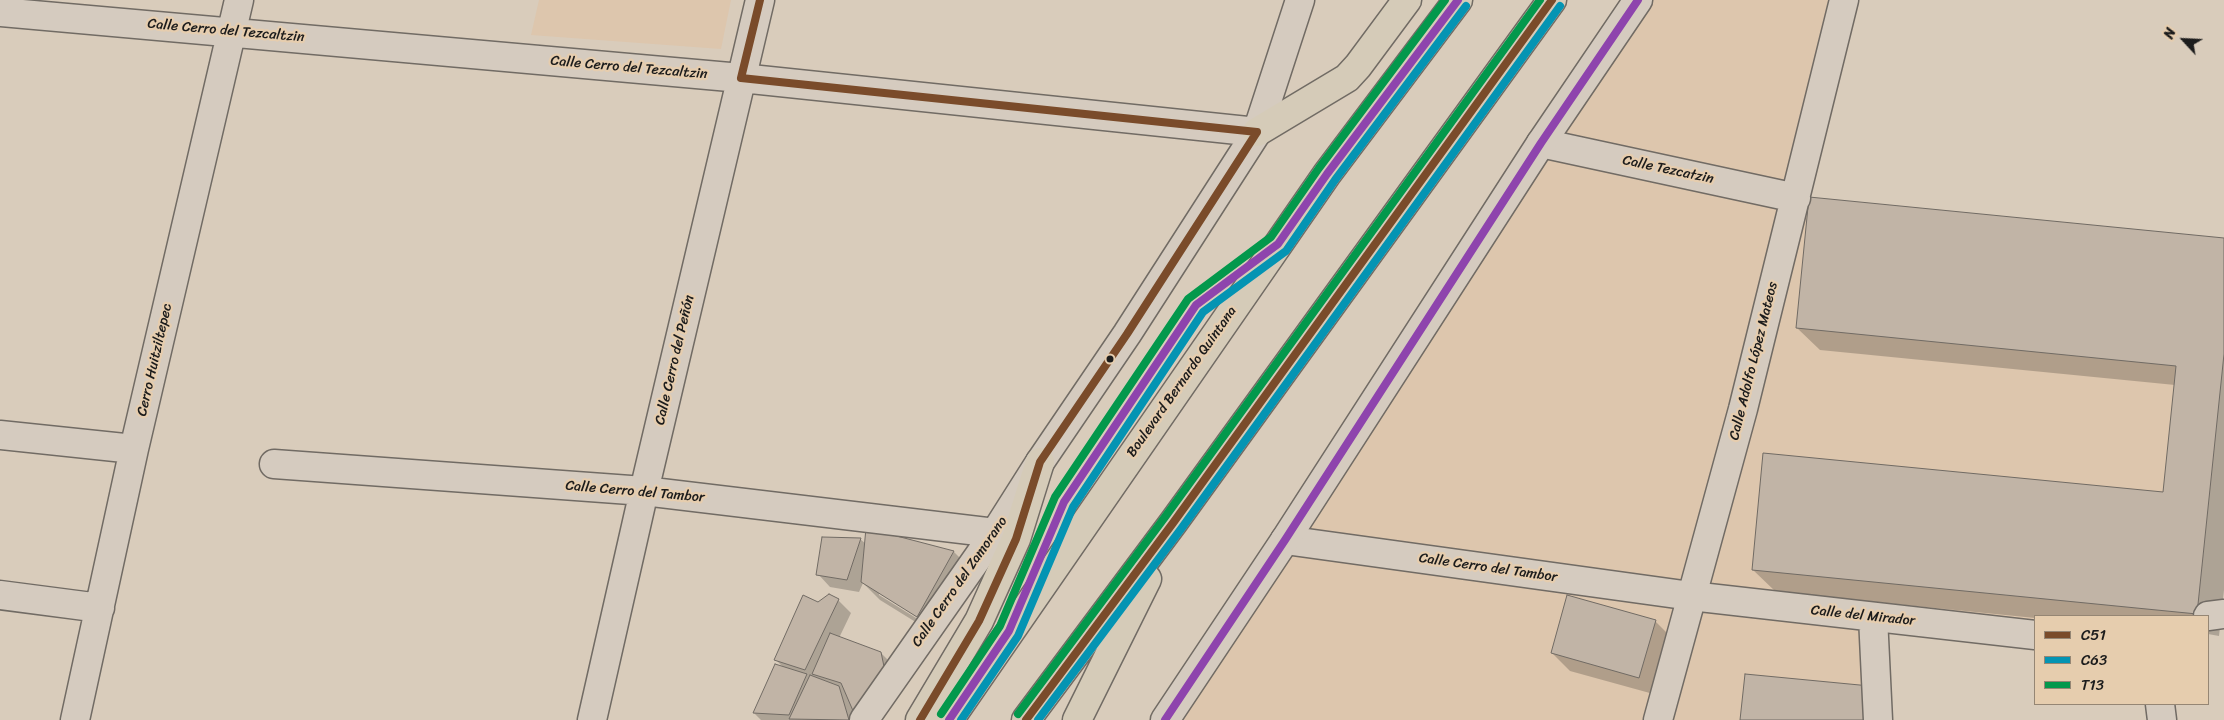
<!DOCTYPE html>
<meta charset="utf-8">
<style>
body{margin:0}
#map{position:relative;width:2224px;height:720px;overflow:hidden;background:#d9ccbb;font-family:Sriracha,sans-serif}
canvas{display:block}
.legend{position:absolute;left:2034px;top:615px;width:175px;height:90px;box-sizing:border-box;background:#e6cdae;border:1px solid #958674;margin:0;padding:6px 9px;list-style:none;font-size:15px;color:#1c1c1c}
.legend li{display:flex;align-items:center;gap:10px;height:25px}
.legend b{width:25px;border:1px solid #958674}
.north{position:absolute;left:2159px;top:15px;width:50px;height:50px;-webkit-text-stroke:4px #e6cdae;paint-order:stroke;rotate:295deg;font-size:14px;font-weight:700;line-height:20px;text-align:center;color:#1c1c1c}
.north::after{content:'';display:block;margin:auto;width:18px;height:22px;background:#1c1c1c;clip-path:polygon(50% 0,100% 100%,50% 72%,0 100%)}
</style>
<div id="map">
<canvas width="2224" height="720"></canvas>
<ul class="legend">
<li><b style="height:6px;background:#7a4b2a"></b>C51</li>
<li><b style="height:6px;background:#0494b3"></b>C63</li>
<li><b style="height:6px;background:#03984c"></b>T13</li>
</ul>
<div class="north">N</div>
</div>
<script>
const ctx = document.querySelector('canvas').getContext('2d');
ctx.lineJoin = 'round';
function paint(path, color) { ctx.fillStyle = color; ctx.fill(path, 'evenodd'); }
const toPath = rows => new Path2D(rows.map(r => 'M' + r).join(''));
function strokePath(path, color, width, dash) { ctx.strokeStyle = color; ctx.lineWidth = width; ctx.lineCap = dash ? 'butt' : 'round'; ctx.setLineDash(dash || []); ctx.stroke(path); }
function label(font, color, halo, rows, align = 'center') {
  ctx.font = font + ' Sriracha,sans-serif'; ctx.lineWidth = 4.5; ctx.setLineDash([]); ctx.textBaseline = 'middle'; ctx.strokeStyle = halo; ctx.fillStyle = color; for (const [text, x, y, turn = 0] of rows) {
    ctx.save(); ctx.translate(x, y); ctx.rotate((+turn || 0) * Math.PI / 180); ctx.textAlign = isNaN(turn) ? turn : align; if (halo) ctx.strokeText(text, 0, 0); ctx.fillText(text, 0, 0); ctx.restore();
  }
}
paint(toPath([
 [539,0,731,0,721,49,531,35],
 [1638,0,1844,0,1796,197,2224,246,2183,493,2193,616,2035,616,2035,635,1874,617,1878,720,1165,720]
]), '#ddc6ad');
paint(toPath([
 [2224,239,2224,590,2219,636,2208,634,2208,616,2035,618,1776,592,1753,570,2164,494,2175,385,1820,350,1797,328],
 [867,530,954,552,972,570,935,634,880,600,863,583,859,592,830,587,818,574,860,539,866,544],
 [879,592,923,619,921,621,879,595],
 [838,600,851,613,839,638,881,653,894,666,899,694,881,720,761,720,754,713,776,665,783,667,776,660,818,604],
 [1655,621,1673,639,1657,695,1570,671,1552,653]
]), '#0003');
const building = toPath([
 [1809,197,2224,238,2224,354,2197,614,1752,570,1763,453,2163,492,2176,366,1796,328,1809,197],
 [866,528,954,551,917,617,861,582,866,528],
 [822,537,861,538,847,580,816,575,822,537],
 [829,594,839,599,805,670,774,660,803,595,818,602,829,594],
 [1567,595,1656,620,1639,678,1551,653,1567,595],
 [830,633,881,652,887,681,857,720,841,683,812,674,830,633],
 [775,664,807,674,789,715,753,713,775,664],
 [1745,674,1870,686,1866,720,1740,720,1745,674],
 [810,675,839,686,849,720,789,719,810,675]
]);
paint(building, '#c1b4a6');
strokePath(building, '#716b64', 1);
const street = toPath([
 [0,12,741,78,1257,132],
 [1541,143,1796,198],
 [0,435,134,449],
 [274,464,644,491,995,533],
 [1285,540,1691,596,2035,635],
 [0,595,100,608],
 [2208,616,2224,614],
 [1873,617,1878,720],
 [2160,704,2162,720],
 [75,720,134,449,239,0],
 [592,720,644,491,760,0],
 [864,720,995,533,1040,462,1127,334,1257,132,1300,0],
 [1658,720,1743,409,1844,0]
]);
const secondary = toPath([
 [1165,720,1285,540,1541,143,1638,0]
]);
const primary = toPath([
 [1257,132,1347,78,1358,66,1407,0],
 [920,720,979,621,1016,539,1040,462],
 [949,720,1327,174,1458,0],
 [1026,720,1173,523,1552,0],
 [1077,720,1147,579]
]);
strokePath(street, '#716b64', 31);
strokePath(secondary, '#716b64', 31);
strokePath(primary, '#716b64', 31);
strokePath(street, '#d5cbbf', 28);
strokePath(secondary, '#d5cbbf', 28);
strokePath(primary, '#d5cbb8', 28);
strokePath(toPath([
 [760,0,741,78,1257,132,1127,334,1040,462,1016,539,979,621,920,720],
 [1026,720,1173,523,1552,0]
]), '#7a4b2a', 8);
strokePath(toPath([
 [961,720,1018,636,1073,507,1203,312,1286,251,1335,180,1466,6],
 [1038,720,1181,529,1560,6]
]), '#0494b3', 8);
strokePath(toPath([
 [941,714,1000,626,1055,497,1188,299,1271,237,1319,168,1445,0],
 [1018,714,1165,517,1540,0]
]), '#03984c', 8);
strokePath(toPath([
 [949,720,1009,631,1064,502,1196,305,1278,244,1327,174,1458,0],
 [1165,720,1285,540,1541,143,1638,0]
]), '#8e44ad', 8);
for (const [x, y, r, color] of [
 [1110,359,4.5,"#1c1c1c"]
]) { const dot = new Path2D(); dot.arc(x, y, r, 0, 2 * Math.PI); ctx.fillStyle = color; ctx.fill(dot); strokePath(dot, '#e6cdae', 2); }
label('14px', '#1c1c1c', '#e6cdae', [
 ["Calle Cerro del Tezcaltzin",226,31,5],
 ["Calle Cerro del Tezcaltzin",629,68,5],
 ["Calle Tezcatzin",1668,170,12],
 ["Cerro Huitziltepec",155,360,-77],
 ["Calle Cerro del Peñón",675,360,-77],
 ["Calle Adolfo López Mateos",1754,361,-76],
 ["Boulevard Bernardo Quintana",1182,382,-55],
 ["Calle Cerro del Tambor",635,492,5],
 ["Calle Cerro del Tambor",1488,568,8],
 ["Calle Cerro del Zamorano",960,582,-55],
 ["Calle del Mirador",1863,616,6]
]);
</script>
